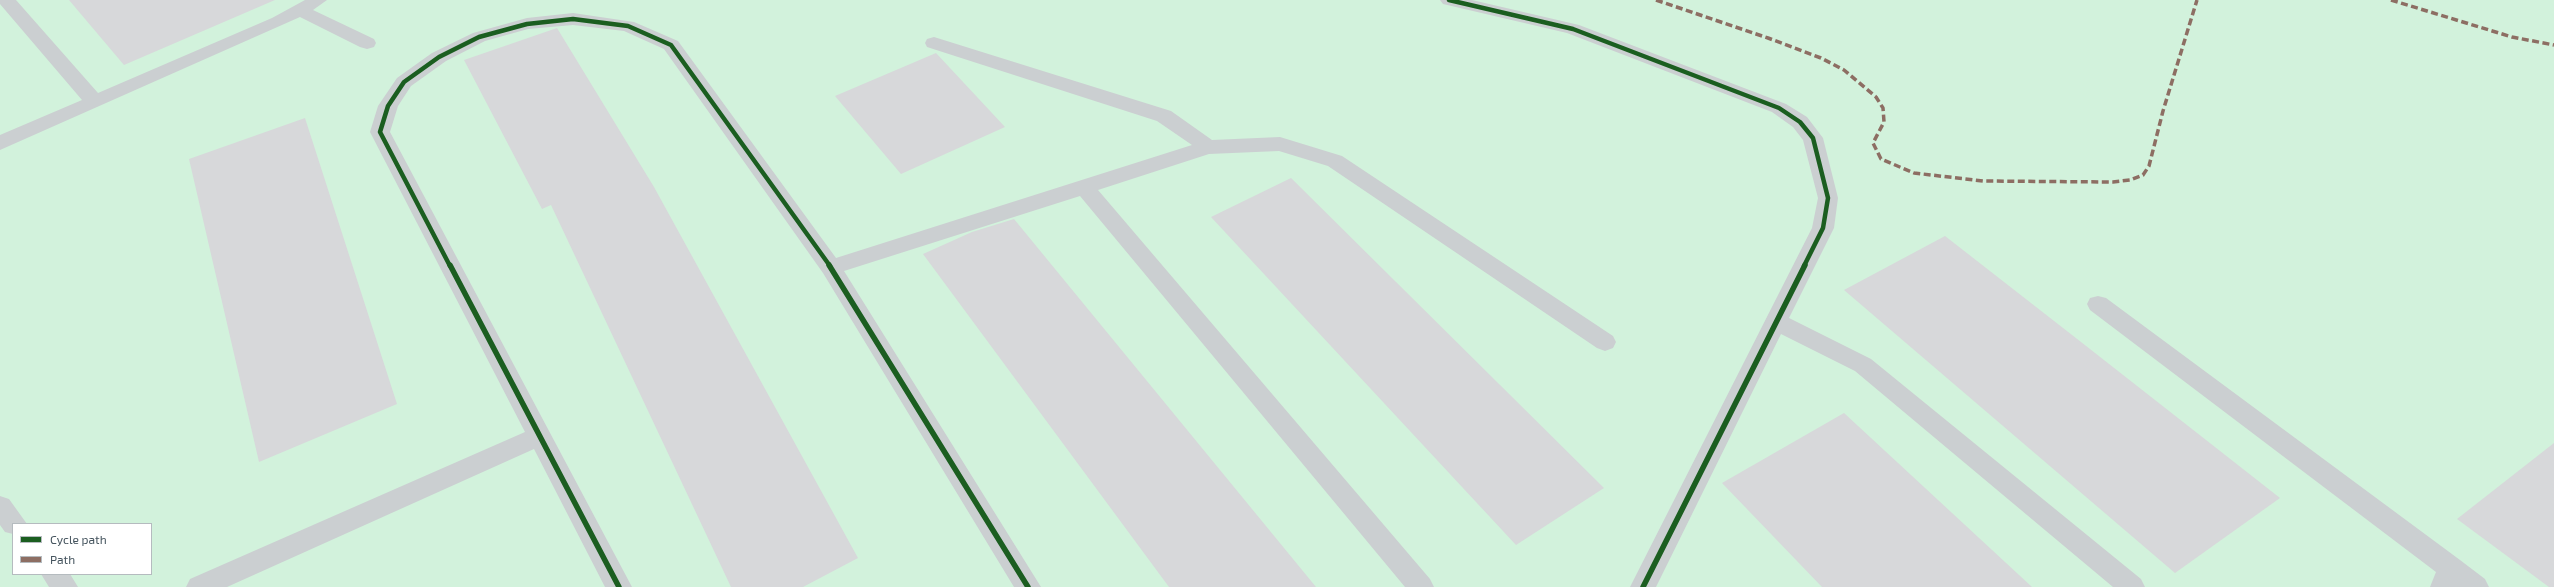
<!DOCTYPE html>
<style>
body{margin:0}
#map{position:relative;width:2554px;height:587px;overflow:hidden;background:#f1f0f0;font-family:"Exo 2",sans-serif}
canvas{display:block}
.legend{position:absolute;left:12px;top:523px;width:140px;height:52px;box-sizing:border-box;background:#fff;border:1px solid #b5bbbf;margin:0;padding:5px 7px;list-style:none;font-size:12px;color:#45545e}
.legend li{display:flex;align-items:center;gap:8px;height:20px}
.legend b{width:20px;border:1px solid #b5bbbf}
</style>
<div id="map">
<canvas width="2554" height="587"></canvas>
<ul class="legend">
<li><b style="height:5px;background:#1b5e20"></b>Cycle path</li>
<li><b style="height:5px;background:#8d6e63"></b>Path</li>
</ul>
</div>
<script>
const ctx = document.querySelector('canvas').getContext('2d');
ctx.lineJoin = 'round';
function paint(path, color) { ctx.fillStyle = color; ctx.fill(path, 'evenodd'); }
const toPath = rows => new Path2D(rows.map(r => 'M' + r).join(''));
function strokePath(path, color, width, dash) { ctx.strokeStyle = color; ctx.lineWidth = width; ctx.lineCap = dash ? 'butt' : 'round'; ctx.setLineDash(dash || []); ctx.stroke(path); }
paint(toPath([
 [0,0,2554,0,2554,587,0,587],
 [13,524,151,524,151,574,13,574]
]), '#d2f2dc');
paint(toPath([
 [69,0,275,0,124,65],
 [557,28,654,187,858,558,803,587,731,587,551,205,542,209,464,60],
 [936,53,1005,127,901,174,835,96],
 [305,118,397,404,259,462,189,159],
 [1291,178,1604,488,1516,545,1211,217],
 [1014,219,1316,587,1169,587,923,254,972,232],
 [1945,236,2081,342,2280,498,2175,573,1844,290],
 [1844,413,2032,587,1822,587,1722,483],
 [2554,443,2554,587,2549,587,2457,519]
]), '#d7d8da');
paint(toPath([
 [0,0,16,0,98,93,272,18,305,0,327,0,313,10,374,39,376,43,374,47,367,49,360,47,300,17,0,150,0,135,82,100,0,4,0,0],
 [1440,0,1472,0,1579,25,1786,104,1807,117,1823,138,1838,198,1834,228,1789,318,1871,359,2141,579,2145,587,2113,587,1855,371,1781,334,1656,587,1630,587,1812,228,1818,198,1803,140,1793,127,1772,112,1567,33,1443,4,1440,0],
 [573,13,634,22,678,41,836,258,1192,145,1157,121,927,47,925,43,927,39,934,37,1171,111,1212,140,1280,137,1342,156,1613,336,1616,342,1613,348,1605,351,1597,348,1328,166,1279,151,1209,154,1098,190,1430,579,1434,587,1405,587,1080,196,844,271,1041,587,1014,587,823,273,664,49,624,31,573,25,528,29,485,41,446,61,411,86,398,106,390,132,632,587,605,587,534,449,227,587,186,587,190,579,525,432,370,132,378,106,397,78,432,53,473,33,527,18,573,13],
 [2098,296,2106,298,2460,560,2485,579,2489,587,2430,587,2436,572,2090,310,2087,304,2090,298,2098,296],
 [0,496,9,499,27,524,13,524,13,534,5,532,0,525,0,496],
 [41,574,70,574,78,587,49,587,41,574]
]), '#cbcfd1');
strokePath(toPath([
 [1656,0,1768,38,1821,58,1844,70,1876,97,1883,108,1884,122,1873,143,1881,159,1914,173,1983,181,2113,182,2130,180,2143,175,2149,166,2163,111,2197,0],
 [2391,0,2512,37,2554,45]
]), '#8d6e63', 3.5, [7, 3.5]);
strokePath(toPath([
 [1449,0,1573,29,1779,108,1800,122,1813,138,1828,198,1823,228,1804,266],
 [450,266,380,132,388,106,404,82,439,57,479,37,527,24,573,19,628,26,671,45,830,266]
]), '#1b5e20', 4.5);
strokePath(toPath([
 [450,265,619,587],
 [829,265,1028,587],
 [1643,587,1805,265]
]), '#1b5e20', 5.5);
</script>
